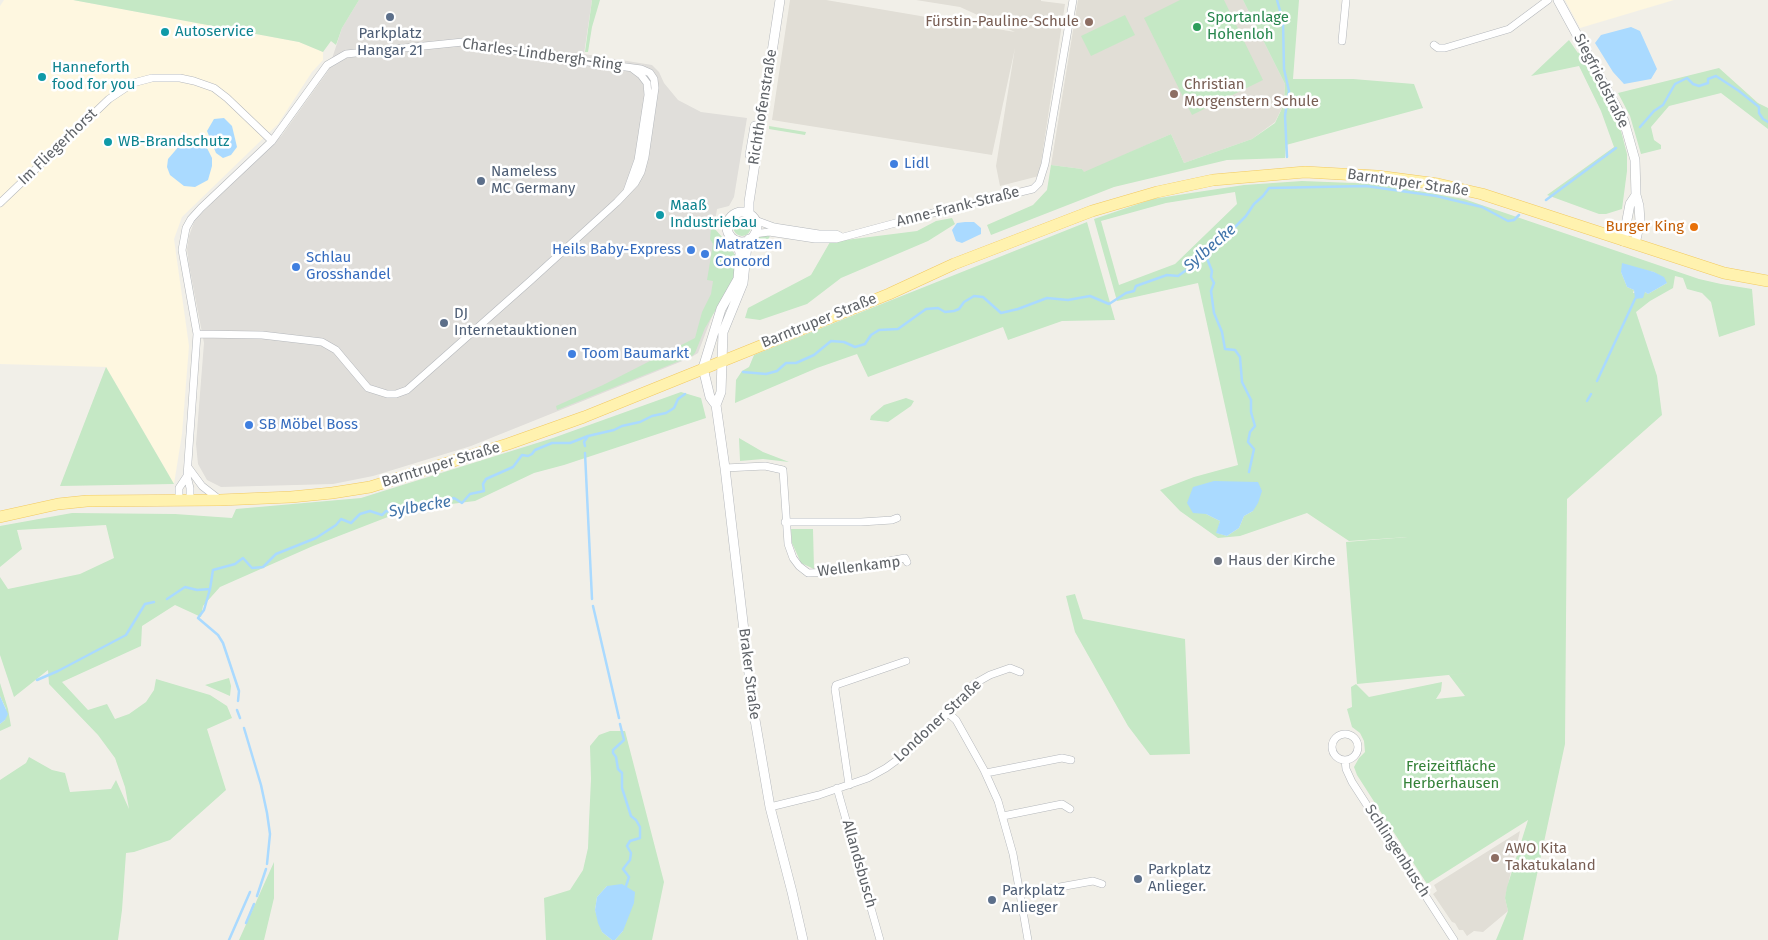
<!DOCTYPE html>
<meta charset="utf-8">
<style>
body{margin:0}
canvas{display:block;background:#f1efe8}
</style>
<canvas width="1768" height="940"></canvas>
<script>
const ctx = document.querySelector('canvas').getContext('2d');
ctx.lineJoin = 'round';
function paint(path, color) { ctx.fillStyle = color; ctx.fill(path, 'evenodd'); }
const toPath = rows => new Path2D(rows.map(r => 'M' + r).join(''));
function strokePath(path, color, width, dash) { ctx.strokeStyle = color; ctx.lineWidth = width; ctx.lineCap = dash ? 'butt' : 'round'; ctx.setLineDash(dash || []); ctx.stroke(path); }
function label(font, color, halo, rows, align = 'center') {
  ctx.font = font + ' "Fira Sans",sans-serif'; ctx.lineWidth = 5; ctx.setLineDash([]); ctx.textBaseline = 'middle'; ctx.strokeStyle = halo; ctx.fillStyle = color; for (const [text, x, y, turn = 0] of rows) {
    ctx.save(); ctx.translate(x, y); ctx.rotate((+turn || 0) * Math.PI / 180); ctx.textAlign = isNaN(turn) ? turn : align; if (halo) ctx.strokeText(text, 0, 0); ctx.fillText(text, 0, 0); ctx.restore();
  }
}
paint(toPath([
 [4,0,73,0,299,42,323,52,323,60,312,72,278,124,182,217,174,239,189,346,182,434,174,484,106,367,0,364,0,6],
 [1565,0,1674,0,1580,28]
]), '#fef7e0');
paint(toPath([
 [359,0,592,0,584,54,652,65,659,72,664,83,678,100,701,112,747,118,734,197,729,206,717,209,714,228,726,243,734,249,734,259,698,353,690,358,471,446,373,476,333,484,221,487,207,480,198,464,196,444,204,343,189,265,187,249,189,236,194,222,203,212,282,135,328,71,342,28]
]), '#e0deda');
paint(toPath([
 [790,0,826,0,1015,32,960,7,916,0,1041,0,1041,1,1065,4,1039,176,1000,186,996,166,1015,48,992,155,772,120],
 [1078,0,1243,0,1285,84,1284,104,1275,122,1252,139,1184,163,1171,134,1084,173,1082,169,1051,165],
 [1520,831,1505,898,1508,911,1483,932,1474,931,1467,936,1463,930,1459,930,1455,923,1452,922,1433,894,1437,891,1434,885]
]), '#e1ded6');
paint(toPath([
 [73,0,359,0,342,28,336,45,331,41,323,52,299,42],
 [592,0,600,0,592,27,588,52,585,52],
 [1180,0,1224,0,1263,80,1192,115,1144,18],
 [1243,0,1299,0,1293,79,1353,79,1414,84,1423,108,1286,145,1285,158,1227,160,1114,187,991,235,987,225,1033,205,1047,190,1051,165,1082,169,1084,172,1171,134,1184,163,1252,139,1275,123,1284,104,1285,84],
 [1125,15,1135,35,1091,56,1081,36],
 [1569,40,1578,53,1581,51,1608,102,1620,127,1627,154,1627,171,1622,209,1606,214,1599,214,1547,195,1614,147,1601,111,1579,66,1531,76],
 [1719,68,1758,103,1768,108,1768,129,1721,93,1669,106,1651,127,1654,140,1661,145,1661,149,1641,154,1630,116,1618,93],
 [769,126,806,132,805,135,769,129],
 [1302,181,1379,184,1464,199,1699,279,1721,284,1752,289,1755,325,1719,337,1711,302,1702,293,1687,289,1683,278,1675,276,1673,288,1650,301,1636,312,1657,376,1662,415,1567,499,1565,744,1523,940,1496,940,1508,911,1505,898,1507,887,1528,820,1427,884,1357,775,1354,767,1359,758,1365,752,1364,741,1360,733,1352,727,1347,709,1352,707,1351,687,1356,684,1369,697,1442,682,1441,691,1436,699,1465,696,1449,675,1489,671,1357,684,1346,542,1408,537,1349,541,1307,513,1240,536,1218,538,1180,511,1160,490,1194,477,1238,465,1198,283,1117,301,1094,219,1153,199,1191,193,1244,185],
 [1235,192,1237,204,1175,264,1119,285,1101,221,1166,203],
 [1639,269,1654,272,1667,283,1648,294,1645,292,1633,293,1634,290,1627,287,1621,272],
 [1258,482,1253,511,1244,516,1239,528,1227,536,1217,533,1220,521,1206,514],
 '733 227a9 9 0 1 1 18 0a9 9 0 1 1-18 0Z',
 [952,218,955,224,928,241,841,278,807,304,760,320,745,318,748,308,811,275,830,242,917,231,936,221],
 [1087,222,1115,320,1062,321,1008,340,1003,327,868,377,857,354,817,368,735,403,736,380,742,371,749,367,754,355],
 [711,228,714,228,732,248,734,254,739,254,736,276,705,328,695,353,692,356,557,410,556,406,603,385,695,338,702,312,711,294,713,281,707,280,713,244,710,239],
 [770,234,769,239,754,250,749,250,752,241,756,238],
 [106,367,174,484,60,486],
 [681,392,701,398,706,418,564,465,534,473,475,501,443,505,393,515,313,546,220,587,203,606,201,617,175,605,142,626,141,646,62,682,88,710,107,704,115,719,129,714,146,702,154,690,156,679,210,695,227,706,232,718,207,729,226,790,170,840,134,852,126,853,122,910,118,940,0,940,0,780,26,763,29,757,52,770,65,773,70,792,111,789,116,780,129,809,125,787,115,758,98,735,49,684,48,670,14,697,0,655,0,577,8,589,80,574,114,558,106,525,17,530,22,549,0,567,0,526,72,513,175,514,232,518,236,509,361,498,553,438],
 [906,398,914,401,911,406,888,422,870,420,871,416,884,405],
 [739,438,763,452,789,462,763,459,740,461],
 [791,529,813,529,814,569,801,563,792,543],
 [1075,594,1083,619,1185,639,1190,754,1150,755,1128,726,1075,632,1066,596],
 [229,678,231,686,230,696,205,685],
 [0,683,8,709,11,726,0,731,0,724,5,720,6,709,0,696],
 [610,731,625,731,664,882,652,940,615,940,623,931,607,886,597,897,595,910,602,932,612,940,546,940,544,898,570,890,583,870,588,848,589,822,591,779,590,746,599,735],
 [274,862,274,898,264,940,239,940]
]), '#c5e8c5');
paint(toPath([
 [1631,27,1640,31,1657,69,1651,79,1624,84,1613,72,1595,43,1601,35],
 [224,118,232,126,237,147,231,155,223,158,216,153,207,131,214,119],
 [194,139,206,146,212,158,212,166,208,180,195,187,184,186,170,175,167,167,168,159,180,145],
 [965,222,974,222,981,228,981,234,962,243,956,241,952,230,957,223],
 [1622,263,1654,272,1664,277,1667,283,1648,294,1645,292,1643,298,1635,299,1634,290,1627,287,1621,272],
 [1214,481,1258,482,1262,491,1258,503,1253,511,1244,516,1239,528,1227,536,1216,533,1220,521,1206,514,1193,513,1187,503,1193,487],
 [0,696,8,714,5,720,0,724],
 [622,884,635,892,634,903,623,931,615,940,612,940,602,932,598,923,595,910,597,897,607,886]
]), '#aadaff');
strokePath(toPath([
 [1277,0,1283,21,1284,69,1289,91,1285,116,1287,157],
 [1640,127,1654,111,1663,105,1675,84,1687,78,1693,84,1699,86,1708,83,1708,79,1716,76,1739,91,1759,107,1759,113,1763,119,1768,122],
 [1546,200,1616,148],
 [1206,256,1212,271,1211,277,1214,283,1211,291,1214,313,1222,332,1225,349,1235,350,1240,357,1242,382,1251,400,1251,412,1255,426,1250,432,1248,442,1254,449,1249,472],
 [743,372,766,374,777,371,786,363,796,363,814,355,831,341,844,342,855,347,865,344,871,335,879,330,898,329,926,309,938,308,945,312,954,311,959,309,964,302,974,296,983,297,1001,313,1018,309,1047,298,1068,300,1090,296,1109,304,1126,293,1134,291,1136,286,1167,275,1178,276,1206,256,1246,216,1254,204,1263,196,1269,188,1366,186,1436,196,1482,207,1508,221,1514,220,1519,215],
 [1597,381,1635,299],
 [1587,401,1591,394],
 [585,446,584,442,588,436],
 [585,453,592,599],
 [210,589,204,610,198,618,218,635,223,643,239,691,238,701],
 [167,599,185,587,197,590,210,589,213,570,235,564,243,558,252,568,263,567,276,554,316,538,336,525,341,519,351,523,360,514,370,511,382,515,386,511,392,512,398,509,431,502,438,505,454,498,462,503,470,494,484,491,483,484,486,479,513,467,522,455,528,456,532,454,535,450,552,443,570,443,588,436,614,430,622,426,640,422,652,416,666,413,674,408,678,399,685,394],
 [593,606,619,718],
 [37,680,58,671,126,635,145,604,154,602],
 [237,710,240,718],
 [620,724,624,740,613,750,613,753,616,757,618,769,622,773,622,788,631,816,636,820,640,827,640,838,630,841,627,846,631,853,630,860,623,869,629,877,626,886],
 [244,728,261,785,267,813,270,834,267,864],
 [257,896,266,869],
 [246,923,254,904],
 [229,940,250,892]
]), '#aadaff', 2.5);
const minor = toPath([
 [1342,41,1346,0],
 [1434,45,1438,48,1445,48,1509,29,1548,0],
 [627,191,638,160,648,95,647,83,641,75,633,69],
 [0,203,109,99,133,83,152,78,180,78,194,81,214,88,227,98,272,141],
 [755,220,774,227,819,234,836,234,840,236],
 [754,234,769,232,815,239,836,239,929,214,1033,189,1039,183,1045,164,1073,0],
 [188,467,202,486,220,500],
 [725,468,765,466,783,470,788,544,793,558,799,566,808,573,831,572,905,558,907,562],
 [179,500,179,488,187,476],
 [190,500,190,488,187,476,197,334,182,250,186,228,191,219,201,208,272,141,327,65,346,54,463,42,573,60,641,69,650,73,654,79,655,88,645,157,641,172,635,183,617,202,529,282,407,390,396,394,387,394,368,388,336,350,322,342,262,335,197,334],
 [785,522,861,522,892,520,897,518],
 [948,713,956,720,984,770,998,801,1013,854,1028,940],
 '1332 747a13 13 0 1 1 26 0a13 13 0 1 1-26 0Z',
 [1345,760,1346,769,1352,782,1454,940],
 [986,773,1062,758,1071,760],
 [849,785,835,689,836,685,906,661],
 [837,788,880,940],
 [770,807,819,795,868,778,886,768,908,752,948,713,974,684,990,675,1010,668,1020,672],
 [1003,816,1062,804,1070,809],
 [1021,894,1093,881,1102,884]
]);
const tertiary = toPath([
 [1558,0,1624,121,1635,160,1636,195,1639,206,1640,221,1635,244],
 [750,155,755,126],
 '727 227a15 15 0 1 1 30 0a15 15 0 1 1-30 0Z',
 [749,214,749,202,780,0],
 [737,241,740,253,738,279,721,309,703,368,710,397,716,405,725,468,753,708,770,807,792,892,803,940],
 [1623,241,1630,204,1636,195],
 [716,405,721,392,723,332,743,283,747,245,749,239]
]);
const primary = toPath([
 [0,517,58,504,87,501,220,500,291,497,332,493,370,487,508,444,584,417,889,294,954,264,1092,211,1157,192,1213,180,1305,172,1377,176,1438,184,1482,194,1724,273,1768,281]
]);
strokePath(minor, '#b5b8bc', 8);
strokePath(tertiary, '#b5b8bc', 10);
strokePath(primary, '#f2c960', 12);
strokePath(minor, '#fff', 7);
strokePath(tertiary, '#fff', 9);
strokePath(primary, '#fff2af', 11);
for (const [x, y, r, color] of [
 [390,17,5,"#5c6f8a"],
 [1089,22,5,"#8d6e63"],
 [1197,27,5,"#2e9e5b"],
 [165,32,5,"#0f9aa8"],
 [42,77,5,"#0f9aa8"],
 [1174,94,5,"#8d6e63"],
 [108,142,5,"#0f9aa8"],
 [894,164,5,"#3f7fe0"],
 [481,181,5,"#5c6f8a"],
 [660,215,5,"#0f9aa8"],
 [1694,227,5,"#e8710a"],
 [691,250,5,"#3f7fe0"],
 [705,254,5,"#3f7fe0"],
 [296,267,5,"#3f7fe0"],
 [444,323,5,"#5c6f8a"],
 [572,354,5,"#3f7fe0"],
 [249,425,5,"#3f7fe0"],
 [1218,561,5,"#6b7280"],
 [1495,858,5,"#8d6e63"],
 [1138,879,5,"#5c6f8a"],
 [992,900,5,"#5c6f8a"]
]) { const dot = new Path2D(); dot.arc(x, y, r, 0, 2 * Math.PI); ctx.fillStyle = color; ctx.fill(dot); strokePath(dot, '#fff', 2); }
label('15px', '#27864d', '#fff', [
 ["Sportanlage",1207,18],
 ["Hohenloh",1207,35]
], 'left');
label('15px', '#785e54', '#fff', [
 ["Fürstin-Pauline-Schule",1079,22,"right"],
 ["Christian",1184,85],
 ["Morgenstern Schule",1184,102],
 ["AWO Kita",1505,849],
 ["Takatukaland",1505,866]
], 'left');
label('15px', '#0d838f', '#fff', [
 ["Autoservice",175,32],
 ["Hanneforth",52,68],
 ["food for you",52,85],
 ["WB-Brandschutz",118,142],
 ["Maaß",670,206],
 ["Industriebau",670,223]
], 'left');
label('15px', '#4e5e75', '#fff', [
 ["Parkplatz",390,34,"center"],
 ["Hangar 21",390,51,"center"],
 ["Nameless",491,172],
 ["MC Germany",491,189],
 ["DJ",454,314],
 ["Internetauktionen",454,331],
 ["Parkplatz",1148,870],
 ["Anlieger.",1148,887],
 ["Parkplatz",1002,891],
 ["Anlieger",1002,908]
], 'left');
label('15px', '#5f6368', '#fff', [
 ["Charles-Lindbergh-Ring",542,55,8],
 ["Siegfriedstraße",1601,81,63],
 ["Richthofenstraße",763,107,-81],
 ["Im Fliegerhorst",58,147,-44],
 ["Barntruper Straße",1408,183,8],
 ["Anne-Frank-Straße",958,207,-14],
 ["Barntruper Straße",819,321,-22],
 ["Barntruper Straße",441,465,-17],
 ["Wellenkamp",859,567,-7],
 ["Braker Straße",749,674,83],
 ["Londoner Straße",938,721,-43],
 ["Schlingenbusch",1397,851,57],
 ["Allandsbusch",859,864,74]
]);
label('15px', '#366cbe', '#fff', [
 ["Lidl",904,164],
 ["Matratzen",715,245],
 ["Concord",715,262],
 ["Heils Baby-Express",681,250,"right"],
 ["Schlau",306,258],
 ["Grosshandel",306,275],
 ["Toom Baumarkt",582,354],
 ["SB Möbel Boss",259,425]
], 'left');
label('15px', '#c56008', '#fff', [
 ["Burger King",1684,227]
], 'right');
label('15px', '#5b616d', '#fff', [
 ["Haus der Kirche",1228,561]
], 'left');
label('15px', '#348238', '#fff', [
 ["Freizeitfläche",1451,767],
 ["Herberhausen",1451,784]
]);
label('italic 16px', '#4174aa', '#fff', [
 ["Sylbecke",1210,248,-41],
 ["Sylbecke",420,507,-10]
]);
</script>
